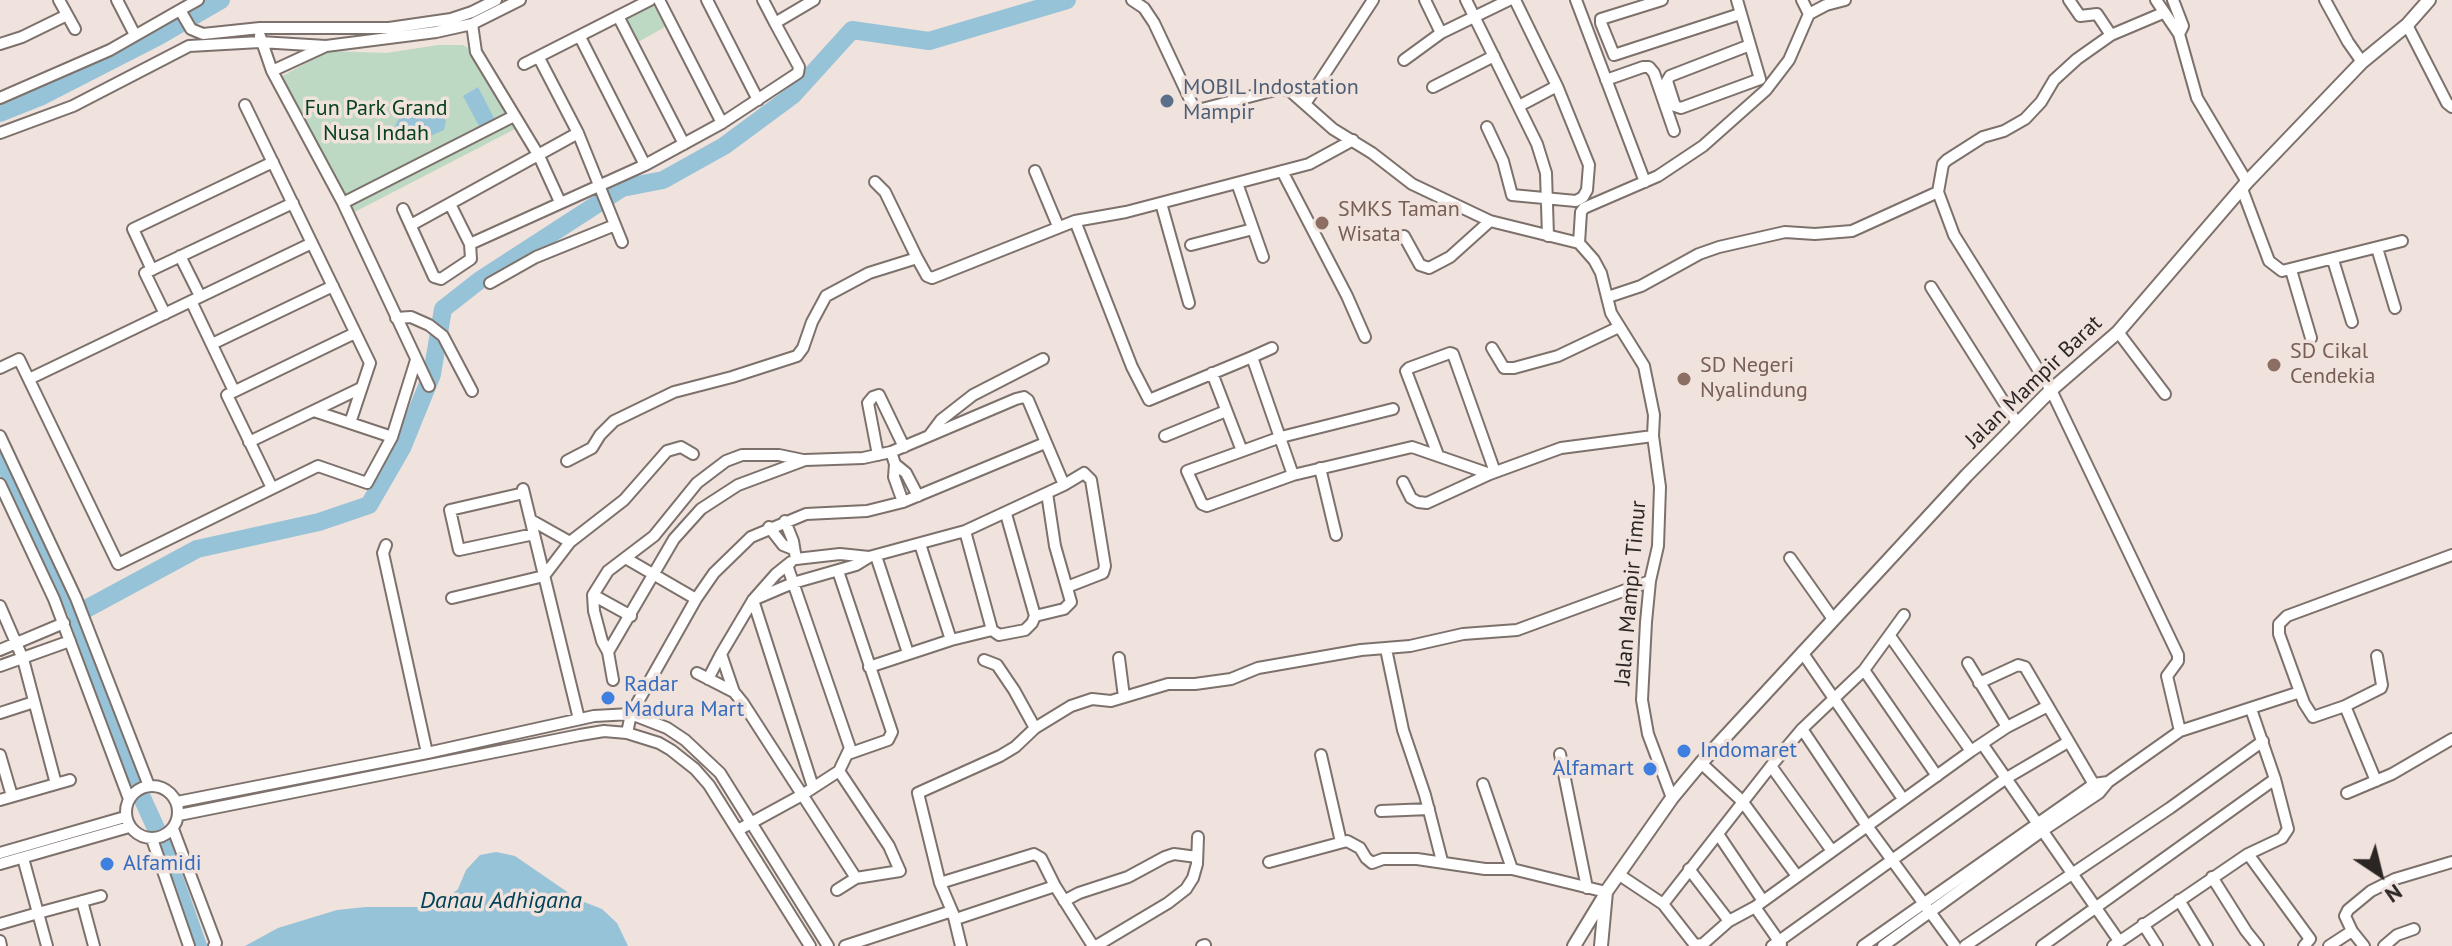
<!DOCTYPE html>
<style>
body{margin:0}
#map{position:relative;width:2452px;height:946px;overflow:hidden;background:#f0e2dc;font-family:"PT Sans",sans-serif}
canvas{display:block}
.north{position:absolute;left:2340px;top:834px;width:80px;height:80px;-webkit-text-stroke:6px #f0e2dc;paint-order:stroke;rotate:145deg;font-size:22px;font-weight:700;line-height:32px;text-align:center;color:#2b2624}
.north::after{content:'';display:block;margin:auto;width:28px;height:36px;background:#2b2624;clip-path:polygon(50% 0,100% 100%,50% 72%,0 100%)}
</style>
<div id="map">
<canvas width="2452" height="946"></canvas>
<div class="north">N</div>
</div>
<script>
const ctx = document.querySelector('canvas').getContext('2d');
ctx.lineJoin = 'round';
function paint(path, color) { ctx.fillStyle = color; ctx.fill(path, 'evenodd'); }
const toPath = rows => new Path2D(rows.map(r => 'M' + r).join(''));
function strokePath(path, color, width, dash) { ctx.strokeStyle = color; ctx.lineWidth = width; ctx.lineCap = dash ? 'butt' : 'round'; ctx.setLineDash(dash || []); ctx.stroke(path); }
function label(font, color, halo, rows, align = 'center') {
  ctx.font = font + ' "PT Sans",sans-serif'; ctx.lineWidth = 7; ctx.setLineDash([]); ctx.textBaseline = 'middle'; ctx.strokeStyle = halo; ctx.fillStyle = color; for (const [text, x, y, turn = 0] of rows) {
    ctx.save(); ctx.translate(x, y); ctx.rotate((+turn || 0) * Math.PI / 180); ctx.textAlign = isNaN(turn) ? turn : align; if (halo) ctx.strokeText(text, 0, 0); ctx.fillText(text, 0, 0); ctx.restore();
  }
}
paint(toPath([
 [653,4,665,27,638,42,625,17],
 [438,45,463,45,476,52,517,128,345,217,277,79,328,51,386,53]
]), '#bed9c3');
paint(toPath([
 [478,87,495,120,480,128,463,96],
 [412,111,423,117,438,116,446,120,444,130,414,143,401,137,393,130,399,118],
 [496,852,515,856,579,900,602,909,617,923,628,946,245,946,278,928,337,910,366,907,418,907,443,901,458,889,466,870,480,855]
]), '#96c3d7');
strokePath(toPath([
 [0,113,40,97,159,36,221,0],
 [0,455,76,611,129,769,159,835,198,946],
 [76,611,86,609,197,549,319,522,369,505,402,448,432,374,443,309,480,280,622,188,663,180,724,146,793,95,852,30,929,41,1067,0]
]), '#96c3d7', 18);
const minor = toPath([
 [59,0,75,29],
 [117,0,135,35],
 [659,0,722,123],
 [707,0,758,100],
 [763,0,775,23],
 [1132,0,1144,8,1154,23,1194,108,1202,109,1279,89,1289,90,1333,129,1372,153,1412,184,1490,221,1579,243,1594,260,1601,273,1611,313,1644,366,1654,415,1653,436,1660,487,1658,546,1650,581,1646,622,1642,700,1648,734,1672,798],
 [1425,0,1441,33],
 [1466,0,1537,144,1546,173,1548,236],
 [1576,0,1645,182],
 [1662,0,1601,19,1601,23,1614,55,1740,14],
 [1737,0,1760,79,1681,108,1675,106,1667,81,1670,76,1750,45],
 [1802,0,1809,14],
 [2069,0,2080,16,2097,14,2111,35],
 [2156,0,2179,34,2197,98,2247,182],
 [2173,0,2183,26,2179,34],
 [2325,0,2348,42,2362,62],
 [180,10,198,0],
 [2163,13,2111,35,2077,59,2054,80,2041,102,2025,119,2004,131,1983,137,1947,160,1943,164,1938,192,1954,235,2051,390,2178,655,2178,661,2167,676,2180,731],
 [618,16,684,144],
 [472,24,476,52,539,156,560,202],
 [2407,25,2447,103,2452,107],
 [260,36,272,71,343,203,429,386],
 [580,37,645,165],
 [0,44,22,37,67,15],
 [539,58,578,133,622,242],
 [1404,60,1441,33,1509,0],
 [524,64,650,0],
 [272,71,324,47],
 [1606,80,1643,67,1649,67,1654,73,1674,131],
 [1433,87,1494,56],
 [0,98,110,50,180,10,191,29,203,34,260,28,389,28,451,19,472,12,496,0],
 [1305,104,1373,0],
 [245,105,370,363,350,423],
 [1519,106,1557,86],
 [1487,127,1503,161,1512,195,1576,201,1583,197,1587,190,1589,165,1557,86,1515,0],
 [0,133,73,106,189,46,260,42,326,46,436,32,472,24,520,0],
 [1035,171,1058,226],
 [1282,171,1347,296,1365,337],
 [875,182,885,192,917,258,927,276,932,278,1075,221,1126,212,1309,164,1353,140],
 [1237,183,1263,257],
 [2242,189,2269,261,2282,271,2402,241],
 [343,203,514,116],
 [1161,203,1189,303],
 [450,204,470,244],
 [403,209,434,277,441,279,471,259,470,244,645,165,722,123,798,73,799,67,775,23,814,0],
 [1075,221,1132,367,1149,400,1252,357,1293,475],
 [411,225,578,133],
 [1404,236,1420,265,1429,268,1450,257,1490,221],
 [1579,243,1581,212,1584,208,1658,176,1703,146,1766,90,1789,60,1809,14,1826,5,1845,0],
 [1191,245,1253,229],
 [2377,248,2395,308],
 [180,256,200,296],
 [2333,260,2352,322],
 [152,270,133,229,273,162],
 [2291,270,2311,338],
 [490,283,536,257,615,225],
 [1931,287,2017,423],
 [1608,297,1641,286,1699,254,1719,247,1785,232,1815,234,1852,231,1938,192],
 [191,301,234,391],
 [165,314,145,273,293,203],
 [396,318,411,317,429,325,443,336,472,391],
 [2118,332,2165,394],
 [212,344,333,286],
 [1492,348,1504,368,1514,368,1558,356,1619,327],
 [1252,357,1272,348],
 [0,368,19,359,118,564,318,466,367,483,392,437,416,360],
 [1212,373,1242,451],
 [29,379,312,243],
 [1393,409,1281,437,1187,471,1202,504,1207,506,1293,475,1412,447,1490,474],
 [314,411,392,437],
 [0,436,76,598,149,786],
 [929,436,1016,399,1024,397,1028,400,1064,485,1084,473,1091,480,1105,566,1103,573,1067,587],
 [1165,436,1226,411],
 [249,442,361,388],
 [891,452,929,436,941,420,973,395,1043,359],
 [878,455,868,403,873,397,879,395,904,447],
 [1438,455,1406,371,1409,368,1450,353,1453,354,1495,472],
 [567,461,592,448,600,435,614,421,674,392,732,377,797,356,803,348,812,322,826,296,869,273,917,258],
 [895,464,906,473,918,496],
 [1320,468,1336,535],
 [1403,482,1411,498,1418,502,1427,503,1490,474,1561,448,1653,436],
 [0,484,54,599,129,799],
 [272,488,227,395,355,333],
 [523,489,579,719],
 [524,493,450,510,459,550,534,534],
 [531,520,570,542],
 [785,521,793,541,796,559,840,554,869,557,965,531,1064,485],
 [769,527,783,545,793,549],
 [386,545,383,553,427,753],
 [876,556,908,653],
 [1790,558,1833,619],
 [627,559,696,599],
 [838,571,892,732,888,740,848,754],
 [593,595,631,616],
 [452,598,544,576,570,542,624,500,667,451,681,447,693,454],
 [0,606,23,659,56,784],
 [1035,616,1064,609,1071,602,1055,546,1047,493],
 [992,630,999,635,1025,630,1032,623,1035,616,1006,514],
 [1890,636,1971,751],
 [951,640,992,630,965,531],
 [1386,649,1403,730,1425,795,1442,861],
 [0,650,64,623],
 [608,652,674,539,701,509,738,485,805,460,863,458,891,452,895,464,894,477,903,502],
 [1802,652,1903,799],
 [2377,656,2382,685,2381,688,2345,706,2313,717,2304,703,2279,634,2279,624,2287,616,2452,555],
 [1119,658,1124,697],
 [984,660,997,665,1014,690,1035,728],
 [1968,663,2007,727],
 [0,666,70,641],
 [869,667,951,640,920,544],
 [1864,670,1937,776],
 [697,673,734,692,743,703,856,878],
 [708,679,721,654],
 [613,680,608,652,602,641,594,611,593,595,608,571,654,536,697,483,726,461,742,455,779,455,803,460],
 [1979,683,2018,665,2025,667,2096,788],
 [734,692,721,654,753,600,776,574,791,562],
 [2345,706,2376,781],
 [2251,709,2275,779,2288,829,2282,838,2248,854,2310,939,2304,946],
 [0,713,34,702],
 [1802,729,1867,826,1955,946],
 [627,733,631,714,696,599,714,573,751,537,806,514,867,511,903,502,1045,443],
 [1983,745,2119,941],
 [1560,754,1587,888],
 [0,755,12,796],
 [1321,755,1341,842],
 [1701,763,1742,801,1797,876],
 [1771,766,1832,851],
 [1483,784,1512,869],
 '126 812a26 26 0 1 1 52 0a26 26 0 1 1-52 0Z',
 [813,787,753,600,793,583,856,565,869,557],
 [2347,793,2392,774,2452,739],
 [0,800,70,780],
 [177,802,427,753,594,716,631,714,667,728,685,740,720,773,828,946],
 [1381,811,1429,809],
 [179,815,580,735,604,731,627,733,659,743,671,750,695,769,709,785,810,946],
 [173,829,216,943,214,946],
 [738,830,802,795,839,771,850,748,787,565],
 [1718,834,1763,901],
 [152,839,189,946],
 [0,853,125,817],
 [1269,862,1347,841,1360,848,1366,858,1372,863,1383,859,1417,859,1485,869,1512,869,1606,892],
 [0,864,129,827],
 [1689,869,1729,921],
 [1618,874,1663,904,1771,766,1802,729,1864,670,1904,615],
 [2212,877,2246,931,2258,946],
 [940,883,1034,854,1041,858,1055,886],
 [837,890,856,878,900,871,889,846,839,771],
 [2179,900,2207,946],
 [82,901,94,946],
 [1064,901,1079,893,1128,877,1165,857,1174,854,1197,857],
 [1663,904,1695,945,1703,944,1729,921,1755,907,1781,944],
 [1755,907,1971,751,2007,727,2048,706],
 [953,913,961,946],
 [956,919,1055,886,1093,946],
 [0,924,38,913,23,858],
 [2143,924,2157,946],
 [0,941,1,946],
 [47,946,38,913,101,896],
 [845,946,952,911,940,883,918,793,1000,756,1015,747,1035,728,1071,706,1092,699,1111,701,1168,684,1195,684,1231,679,1258,668,1361,650,1410,646,1463,634,1517,630,1650,581],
 [1096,946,1168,903,1186,889,1193,878,1197,864,1198,837],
 [1202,946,1205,945],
 [1772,946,2005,779,2068,742],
 [1863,946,2094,784,2108,782],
 [1883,946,2042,831,2099,793,2108,782,2180,731,2300,692],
 [1965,946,2170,808,2263,741],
 [2042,946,2275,779],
 [2113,946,2248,854],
 [2329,946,2352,931],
 [2364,946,2352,931,2345,916,2348,910,2371,891,2395,879,2452,862],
 [2384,946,2397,935,2414,929]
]);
const tertiary = toPath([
 [1574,946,1605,895],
 [1601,946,1606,892,1672,798,1701,763,1967,475,2051,390,2118,332,2247,182,2362,62,2407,25,2429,0]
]);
strokePath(minor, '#7d716c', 14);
strokePath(tertiary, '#7d716c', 16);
strokePath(minor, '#fff', 10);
strokePath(tertiary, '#fff', 12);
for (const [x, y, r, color] of [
 [1167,101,8,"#5c6f8a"],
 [1322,223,8,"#8d6e63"],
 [2274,365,8,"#8d6e63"],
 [1684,379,8,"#8d6e63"],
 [608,698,8,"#3f7fe0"],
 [1684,751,8,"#3f7fe0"],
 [1650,769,8,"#3f7fe0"],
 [107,864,8,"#3f7fe0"]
]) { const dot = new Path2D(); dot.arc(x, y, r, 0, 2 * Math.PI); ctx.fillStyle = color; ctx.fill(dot); strokePath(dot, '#f0e2dc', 3); }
label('22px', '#4e5e75', '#f0e2dc', [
 ["MOBIL Indostation",1183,88],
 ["Mampir",1183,113]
], 'left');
label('22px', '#05421e', '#f0e2dc', [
 ["Fun Park Grand",376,109],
 ["Nusa Indah",376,134]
]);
label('22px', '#785e54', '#f0e2dc', [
 ["SMKS Taman",1338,210],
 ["Wisata",1338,235],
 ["SD Cikal",2290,352],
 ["Cendekia",2290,377],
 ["SD Negeri",1700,366],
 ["Nyalindung",1700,391]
], 'left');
label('22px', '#2b2624', '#f0e2dc', [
 ["Jalan Mampir Barat",2034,382,-44],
 ["Jalan Mampir Timur",1631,593,-85]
]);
label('22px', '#366cbe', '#f0e2dc', [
 ["Radar",624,685],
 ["Madura Mart",624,710],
 ["Indomaret",1700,751],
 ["Alfamart",1634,769,"right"],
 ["Alfamidi",123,864]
], 'left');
label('italic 24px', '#004257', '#f0e2dc', [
 ["Danau Adhigana",501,901]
]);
</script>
